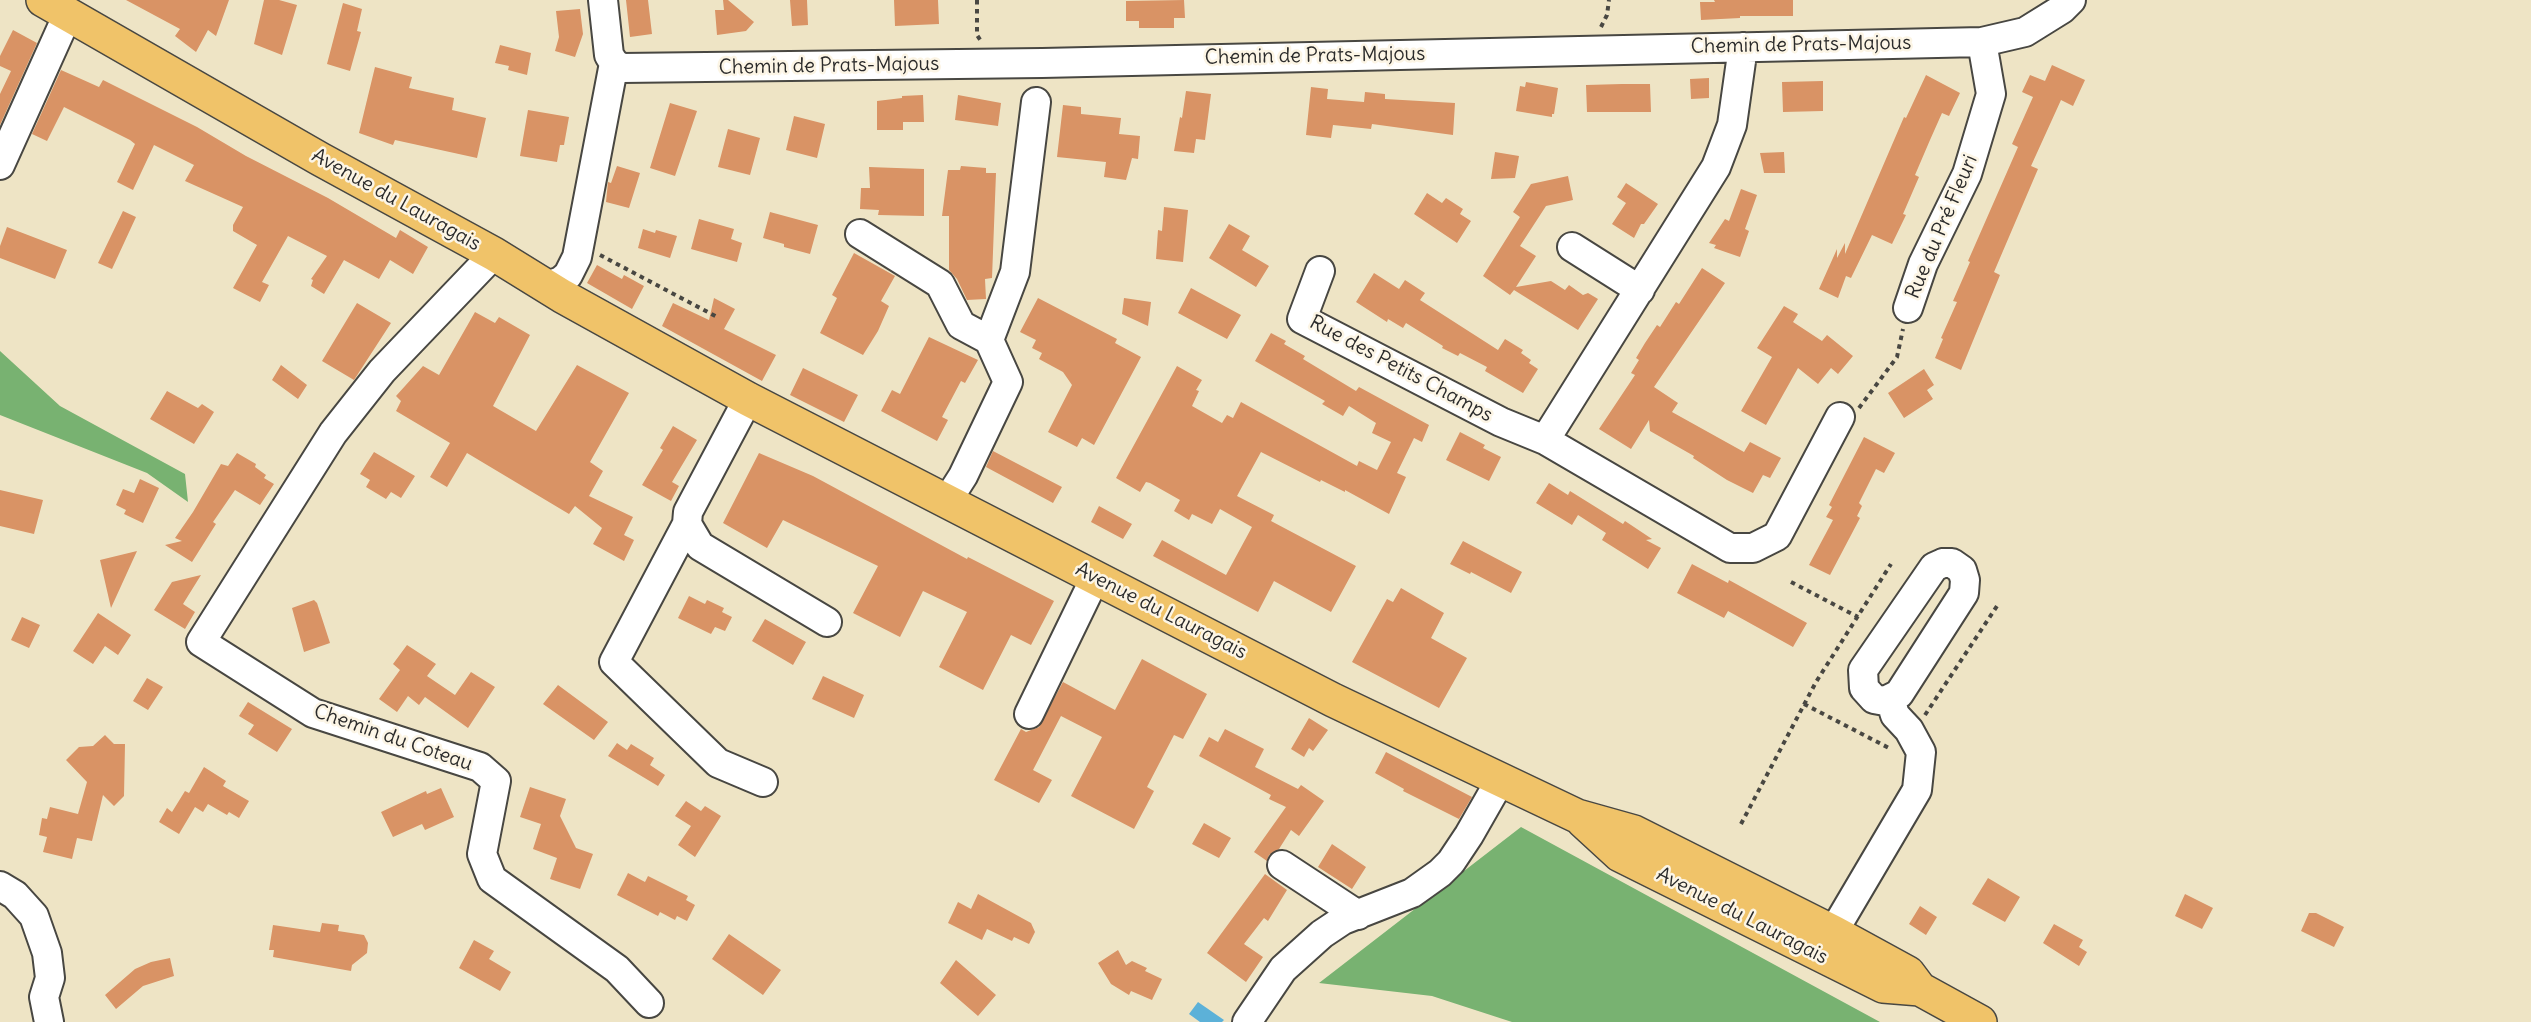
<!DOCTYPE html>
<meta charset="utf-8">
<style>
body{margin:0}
canvas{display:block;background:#eee4c5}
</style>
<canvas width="2531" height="1022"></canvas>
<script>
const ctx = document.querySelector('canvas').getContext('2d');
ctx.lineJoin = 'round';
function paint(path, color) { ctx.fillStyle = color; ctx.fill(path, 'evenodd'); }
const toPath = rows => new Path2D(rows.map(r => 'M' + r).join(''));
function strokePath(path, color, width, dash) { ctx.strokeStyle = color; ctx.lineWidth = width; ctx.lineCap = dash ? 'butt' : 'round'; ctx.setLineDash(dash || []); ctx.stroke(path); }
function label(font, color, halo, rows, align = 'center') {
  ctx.font = font + ' Delius,sans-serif'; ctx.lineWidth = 5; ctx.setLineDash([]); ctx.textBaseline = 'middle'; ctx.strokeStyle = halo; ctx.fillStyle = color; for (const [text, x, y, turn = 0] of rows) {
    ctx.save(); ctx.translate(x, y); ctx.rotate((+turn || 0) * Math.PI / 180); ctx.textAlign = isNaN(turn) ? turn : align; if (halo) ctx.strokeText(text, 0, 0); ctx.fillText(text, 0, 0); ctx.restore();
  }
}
paint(toPath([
 [0,351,60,406,185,474,188,502,147,473,0,415],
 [1521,827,1880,1022,1512,1022,1432,996,1319,983]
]), '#78b271');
paint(toPath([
 [1198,1002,1224,1020,1222,1022,1200,1022,1189,1014]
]), '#5cb1d8');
paint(toPath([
 [126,0,229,0,216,36,208,30,196,52,175,36,180,29],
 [264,0,279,0,297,5,282,55,254,44],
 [626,0,648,0,652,34,630,37],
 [723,0,728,0,754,22,746,31,717,35,715,10,724,10],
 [790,0,807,0,808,25,792,26],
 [894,0,938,0,939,24,895,26],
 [1184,0,1185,18,1174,18,1174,28,1139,28,1139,21,1126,21,1126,1],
 [1714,0,1793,0,1793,16,1740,16,1740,18,1701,20,1700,2,1715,2],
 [343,3,362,9,357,31,361,32,350,71,327,64],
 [580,9,583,34,575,57,555,51,559,37,556,11],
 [13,30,37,43,0,125,0,94,11,71,0,66,0,56],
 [500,45,531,53,527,75,508,70,509,66,495,63],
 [2052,65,2085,80,2073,106,2061,100,2031,166,2038,169,1994,272,2000,275,1961,370,1935,358,1943,339,1941,338,1957,302,1953,301,1970,262,1968,261,2018,147,2012,144,2033,97,2022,92,2030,75,2045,81],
 [375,67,412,77,409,88,454,98,452,110,486,118,477,158,395,140,393,145,359,133],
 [61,70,99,87,103,80,197,127,246,156,328,198,396,238,400,230,428,247,413,274,390,260,379,279,344,260,324,294,311,286,313,280,311,279,327,256,288,236,262,282,269,285,260,302,233,288,257,245,233,231,233,225,243,207,185,181,194,165,154,145,133,190,117,182,135,144,130,140,64,107,47,141,32,134],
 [1926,75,1960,93,1949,116,1942,113,1930,140,1915,175,1919,177,1903,214,1906,215,1892,244,1872,235,1851,278,1846,276,1838,298,1819,289,1837,249,1837,258,1845,243,1845,254,1904,117,1906,118],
 [1709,78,1709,98,1691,99,1690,79],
 [1823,81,1823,111,1783,112,1782,82],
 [1526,82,1558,88,1554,114,1552,114,1552,117,1516,111,1520,86,1525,87],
 [1622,84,1650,84,1651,112,1587,112,1586,85],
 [1311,87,1328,89,1327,99,1364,102,1365,92,1385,94,1385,99,1455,103,1453,135,1372,124,1371,129,1333,125,1331,138,1306,135],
 [1186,91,1211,94,1205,140,1196,139,1194,153,1174,151,1180,117,1182,118],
 [923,95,924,122,903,122,903,130,877,130,877,101,902,98,902,96],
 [958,95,1001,103,998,126,955,120],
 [670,103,697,111,675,176,650,168],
 [1063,105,1081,107,1081,114,1121,118,1119,134,1140,136,1138,159,1132,158,1126,180,1104,177,1106,162,1057,157],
 [528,110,569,117,564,145,560,145,557,162,520,156],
 [794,116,825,124,817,158,786,150],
 [728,129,760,138,750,175,718,167],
 [1495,152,1519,156,1515,178,1491,179],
 [1784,152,1785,173,1764,173,1760,153],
 [617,166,640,173,629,208,606,202,608,182,611,183],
 [961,166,986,168,986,173,996,173,992,278,985,279,986,299,967,300,957,279,949,270,949,216,942,216,948,170,960,170],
 [869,167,924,169,924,216,878,215,879,210,860,209,861,188,870,188],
 [1568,176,1573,200,1546,206,1520,246,1536,256,1516,287,1551,281,1565,290,1569,285,1583,295,1588,293,1598,299,1578,330,1514,290,1510,295,1483,276,1520,217,1513,212,1531,184],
 [1626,183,1658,204,1644,224,1641,224,1634,238,1612,224,1626,203,1617,197],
 [1741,189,1757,195,1745,229,1749,231,1740,257,1714,248,1716,245,1709,243,1725,219,1729,221],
 [1427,193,1442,203,1446,198,1463,209,1460,214,1471,221,1457,243,1414,214],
 [1164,207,1188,210,1183,262,1156,259,1158,230,1162,231],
 [123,211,136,217,112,269,98,263],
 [770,212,818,225,810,254,784,247,784,244,763,238],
 [699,219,734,229,731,239,742,243,737,262,691,249],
 [1229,224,1250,236,1242,250,1269,266,1256,287,1209,258],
 [7,227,67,250,55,279,0,258,0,246],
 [643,229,655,233,656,230,677,236,670,258,638,248],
 [854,253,895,276,881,301,889,306,878,331,863,355,820,333,837,298,832,295],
 [597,265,622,279,624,275,644,286,632,309,587,283],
 [1702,268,1725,283,1654,387,1678,403,1672,412,1744,452,1750,442,1781,458,1770,478,1763,475,1753,493,1727,480,1693,458,1694,456,1650,431,1649,420,1631,449,1599,429,1635,375,1631,373,1639,360,1636,358,1645,343,1657,325,1660,327,1676,302,1679,304],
 [1374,273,1399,289,1405,280,1425,293,1420,300,1498,350,1505,339,1523,350,1521,353,1531,360,1529,363,1538,369,1523,393,1485,371,1487,367,1460,353,1458,356,1442,348,1443,346,1406,323,1403,328,1388,319,1387,322,1356,302],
 [1191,288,1241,315,1227,339,1178,313],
 [714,298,735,309,724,329,776,355,762,381,662,326,673,303,709,320],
 [1038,298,1117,339,1115,343,1141,357,1094,445,1082,438,1077,447,1048,432,1072,385,1063,372,1039,359,1042,353,1032,348,1036,340,1020,332],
 [1124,298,1151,302,1148,326,1122,314],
 [357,303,391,323,354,380,322,361],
 [1784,306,1798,314,1793,322,1822,341,1827,335,1853,356,1838,374,1831,368,1818,384,1798,368,1766,425,1741,411,1772,357,1757,348],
 [475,312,495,323,499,317,530,335,493,406,536,431,577,365,629,393,590,462,603,471,589,496,633,517,624,535,634,540,624,561,593,544,602,528,575,506,569,514,467,453,447,487,430,477,450,443,396,411,401,401,396,396,423,366,439,375],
 [1271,333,1286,341,1284,344,1305,356,1303,359,1356,391,1359,387,1429,425,1422,442,1414,438,1397,473,1406,477,1389,514,1345,490,1345,492,1321,480,1320,482,1261,452,1237,496,1274,515,1271,521,1356,566,1331,612,1274,581,1258,612,1153,556,1162,540,1226,575,1252,527,1220,509,1212,524,1192,514,1189,520,1174,511,1180,500,1150,483,1146,482,1140,492,1116,478,1177,366,1202,380,1196,390,1199,391,1192,406,1222,423,1227,415,1233,418,1241,402,1357,466,1359,461,1377,470,1391,442,1372,433,1376,423,1349,406,1343,416,1322,404,1325,401,1255,361],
 [929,337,978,360,965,383,961,381,942,417,948,420,937,441,881,411,892,390,900,394],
 [281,365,307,385,298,399,272,380],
 [803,368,858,395,844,422,790,395],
 [1924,369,1934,385,1927,390,1933,399,1904,418,1888,393],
 [167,391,198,408,202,404,214,412,194,444,150,419],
 [673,426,697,440,672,482,679,486,671,501,642,485,663,450,660,448],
 [1460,432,1485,445,1483,448,1501,457,1489,481,1446,460],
 [1864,437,1895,453,1884,473,1876,469,1859,503,1862,506,1857,516,1860,518,1830,575,1809,565,1833,520,1826,517,1832,507,1829,505],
 [993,451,1062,487,1053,503,986,467],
 [374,452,415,476,401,498,391,492,386,499,366,487,370,480,360,474],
 [237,453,256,464,255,467,266,475,264,478,274,484,260,505,235,490,213,522,216,524,192,562,165,545,182,541,175,538,193,512,221,464,228,466],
 [759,453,813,476,967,559,968,557,1054,601,1031,645,1011,635,983,690,939,667,967,612,923,591,900,637,853,613,878,566,783,520,767,548,723,523],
 [140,479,159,488,143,523,124,514,126,510,116,505,123,489,134,493],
 [1549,483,1568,495,1570,491,1623,524,1625,521,1652,539,1646,540,1661,548,1648,569,1602,540,1606,533,1578,515,1572,525,1536,503],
 [0,490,43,500,34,534,0,526],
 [1099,506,1132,524,1123,539,1091,522],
 [1463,541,1522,572,1511,593,1471,572,1470,574,1450,564],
 [137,551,111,608,100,560],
 [1692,564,1728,583,1729,580,1807,623,1793,647,1728,611,1724,618,1677,593],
 [201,575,183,604,195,612,185,629,154,610,172,582],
 [1401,588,1444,613,1431,638,1467,658,1439,708,1352,662,1387,599,1393,602],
 [689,596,705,604,707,600,724,608,722,612,732,617,725,631,715,627,711,634,678,618],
 [314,600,317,603,330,643,304,652,292,608],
 [98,613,131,635,118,655,105,646,93,664,73,651],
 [22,617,40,625,29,648,11,640],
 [765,619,806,642,793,665,752,641],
 [407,645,436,664,427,676,455,695,471,672,495,687,468,728,425,697,419,705,408,696,397,712,379,699,400,670,393,664],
 [1142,659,1207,694,1183,739,1174,735,1147,787,1154,791,1134,829,1071,796,1102,737,1061,716,1033,770,1052,780,1039,803,994,780,1021,729,1026,732,1039,727,1063,682,1115,710],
 [823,676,864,695,854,718,812,699],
 [147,678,163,687,148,710,133,701],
 [558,685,608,722,594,740,543,704],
 [248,702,292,729,277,752,248,734,254,725,239,716],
 [1309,718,1328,730,1313,751,1309,748,1304,757,1291,749],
 [1225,729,1264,749,1255,767,1298,789,1301,785,1324,801,1299,836,1291,830,1279,849,1269,855,1267,861,1254,852,1286,807,1269,799,1271,795,1199,756,1209,737,1218,742],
 [105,735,114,744,125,744,124,796,114,806,103,795,92,841,77,838,72,859,43,852,47,837,39,835,42,818,47,819,50,807,78,814,87,782,66,760,79,747,93,746],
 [617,743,627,750,631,744,654,758,650,765,665,775,658,786,608,756],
 [1386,752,1472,797,1459,819,1403,791,1404,789,1375,773],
 [204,767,226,781,223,786,249,801,239,818,229,812,227,815,208,804,203,812,195,807,179,834,159,822,167,808,172,812,185,791,189,793],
 [530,787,566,799,560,816,576,848,593,854,580,889,550,879,557,858,533,849,541,824,520,817],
 [441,788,454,817,425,830,422,824,393,837,381,812,426,791,427,794],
 [686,801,701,811,705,806,721,816,695,857,678,845,691,826,675,816],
 [1204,823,1231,838,1219,858,1192,844],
 [1332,844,1366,867,1352,889,1318,867],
 [628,873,645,882,648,876,688,896,686,900,695,905,687,921,677,916,675,920,660,912,658,916,617,895],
 [1265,874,1287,890,1268,921,1264,918,1244,944,1263,957,1246,982,1207,953],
 [1988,878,2020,897,2005,922,1972,904],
 [978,894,1031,923,1035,932,1029,944,1014,937,1012,941,987,929,982,940,948,923,958,902,971,909],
 [2185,894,2213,908,2202,929,2175,916],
 [1920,906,1937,917,1926,935,1909,924],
 [2309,913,2316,913,2344,927,2334,947,2301,931],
 [322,923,339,925,338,931,364,935,368,943,367,953,352,965,351,971,273,957,274,950,269,950,273,925,320,932],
 [2054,924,2083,940,2079,947,2087,952,2079,966,2043,943],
 [729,934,781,970,763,995,712,959],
 [474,940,494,951,489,959,511,972,500,991,459,968],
 [1118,950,1126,965,1132,961,1147,968,1145,971,1162,979,1152,1000,1131,991,1129,995,1111,984,1098,963],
 [170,958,174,976,143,986,116,1009,105,995,135,969,151,962],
 [956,960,996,995,978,1016,940,983]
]), '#d99365');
const minor = toPath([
 [603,0,609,55,614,63,622,68,1042,63,1982,42,2025,32,2062,9,2071,0],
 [0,165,68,14],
 [860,234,940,284,961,325,989,340],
 [1572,247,1640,290],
 [494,254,382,371,333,433,201,642,313,713,480,767,496,781,482,854,492,879,617,969,649,1003],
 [1320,271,1302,319,1501,422,1545,440,1730,548,1753,548,1777,536,1840,417],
 [547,286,561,281,568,275,577,257,614,63],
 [1908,308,1923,264,1967,174,1991,94,1982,42],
 [748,399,688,512,687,524,700,546,827,622],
 [1545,440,1716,167,1732,125,1743,47],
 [947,501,963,476,1008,382,989,340,1015,272,1036,102],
 [687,524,614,662,718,763,763,782],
 [1943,563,1952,563,1962,570,1965,580,1964,593,1899,694,1885,701,1874,699,1864,688,1863,670,1934,567,1943,563],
 [1029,714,1095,578],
 [1282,865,1358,915],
 [0,886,15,895,34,916,47,953,50,978,44,997,49,1022],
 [1822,951,1917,790,1921,752,1909,730,1895,715,1890,699],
 [1247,1022,1283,969,1322,934,1343,920,1412,893,1440,873,1451,862,1469,835,1501,779]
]);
const major = toPath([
 [43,0,320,159,494,254,562,296,748,399,1333,700,1577,816,1634,832,1833,932,1908,973,1920,989],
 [1583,821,1620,855,1883,986,1920,989,1980,1022]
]);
strokePath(minor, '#484742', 32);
strokePath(major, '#484742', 36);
strokePath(toPath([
 [977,0,977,35,981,41],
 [1601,27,1607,15,1609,0],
 [600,255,719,318],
 [1859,408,1897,357,1903,329],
 [1791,582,1858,617],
 [1804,704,1889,748,1891,746],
 [1925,715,1997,606],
 [1741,824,1816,682,1891,564]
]), '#484742', 4, [4.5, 4.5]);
strokePath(minor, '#fff', 28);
strokePath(major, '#f0c369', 33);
label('20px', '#2b2b2b', '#fcf5e5', [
 ["Chemin de Prats-Majous",1801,45,-1],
 ["Chemin de Prats-Majous",1315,56,-1],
 ["Chemin de Prats-Majous",829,66,-1],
 ["Avenue du Lauragais",396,200,29],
 ["Rue du Pré Fleuri",1942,227,-67],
 ["Rue des Petits Champs",1401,369,28],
 ["Avenue du Lauragais",1161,611,27],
 ["Chemin du Coteau",393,738,19],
 ["Avenue du Lauragais",1742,916,27]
]);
</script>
